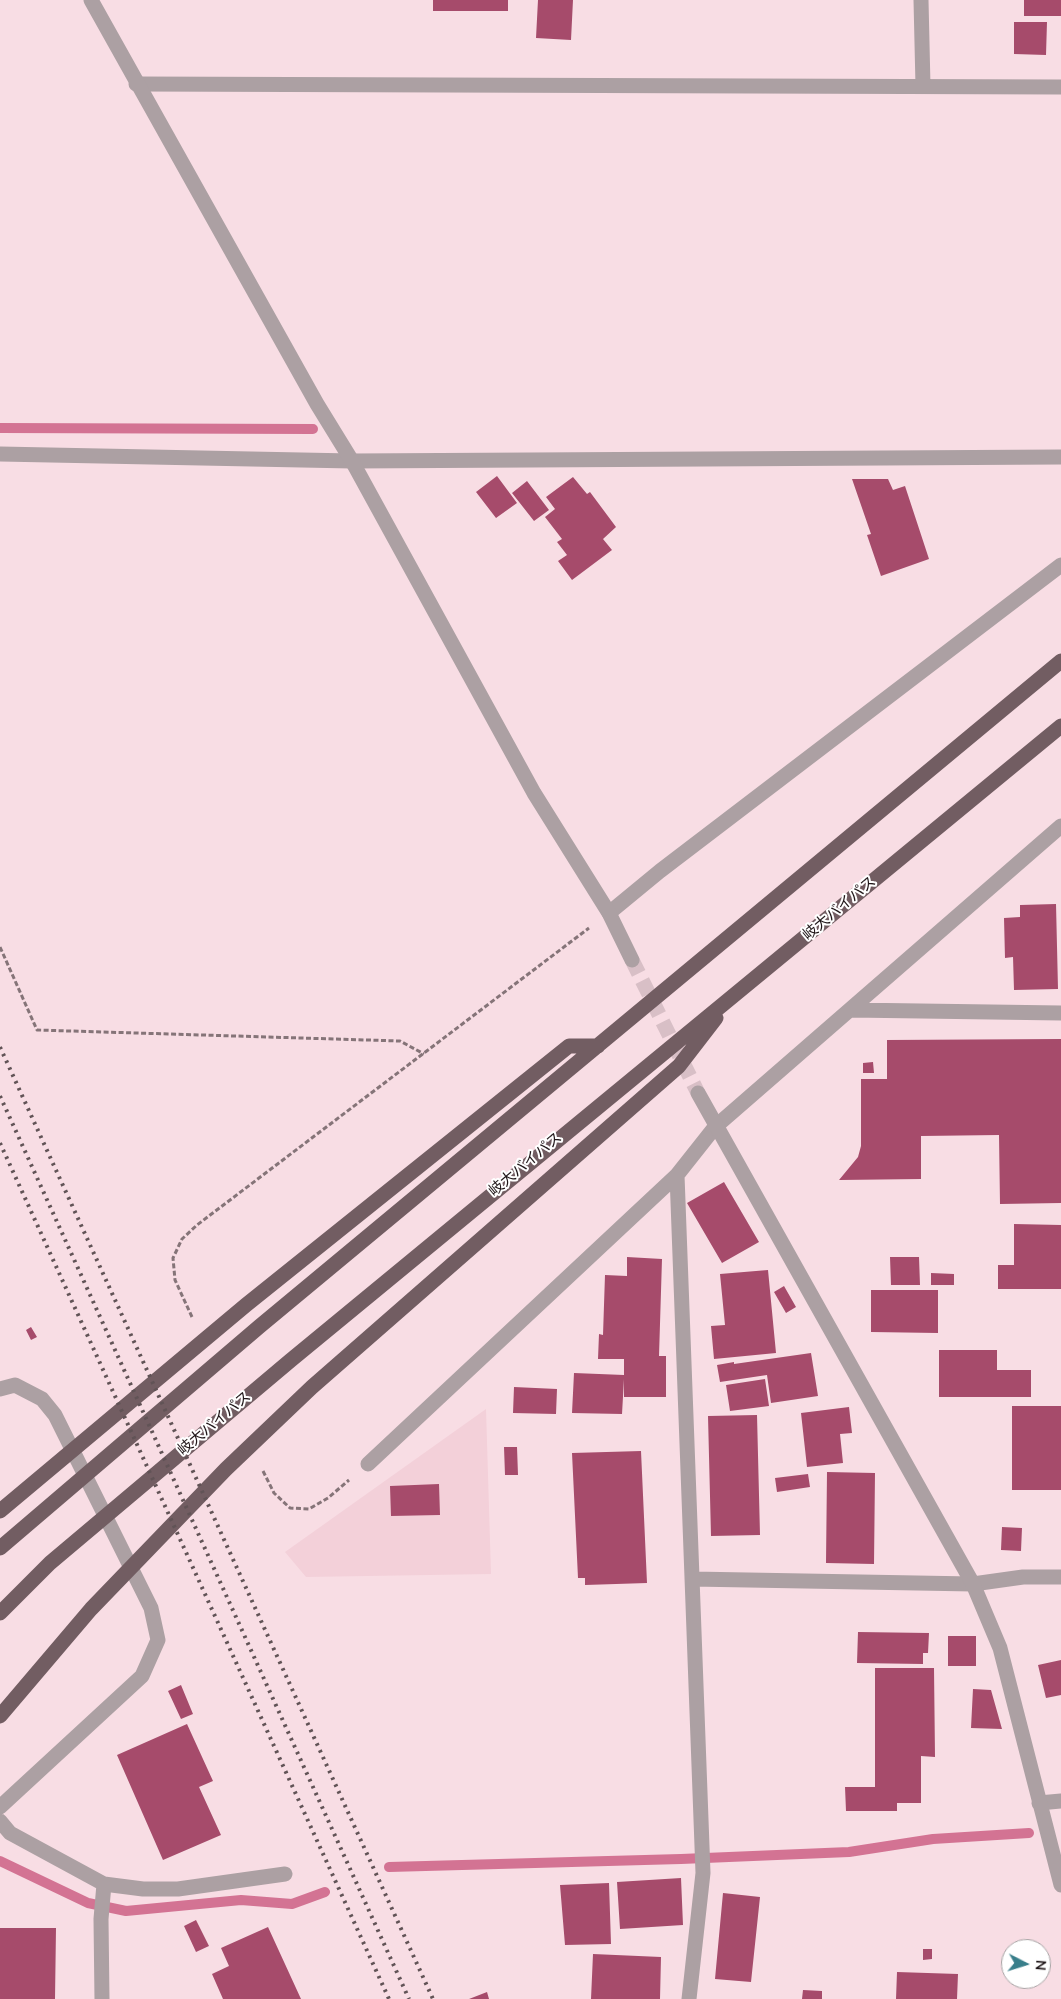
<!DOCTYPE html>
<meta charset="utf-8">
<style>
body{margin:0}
#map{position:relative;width:1061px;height:1999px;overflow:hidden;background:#f8dde4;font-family:"Nunito Sans",sans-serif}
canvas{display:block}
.north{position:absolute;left:1001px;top:1939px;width:50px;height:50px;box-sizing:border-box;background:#fff;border:1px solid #a6a2a3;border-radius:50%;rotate:95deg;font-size:14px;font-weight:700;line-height:20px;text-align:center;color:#201719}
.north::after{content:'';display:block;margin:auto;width:18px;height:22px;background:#397f8b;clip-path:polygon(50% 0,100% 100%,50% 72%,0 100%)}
</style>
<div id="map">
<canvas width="1061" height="1999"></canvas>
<div class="north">N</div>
</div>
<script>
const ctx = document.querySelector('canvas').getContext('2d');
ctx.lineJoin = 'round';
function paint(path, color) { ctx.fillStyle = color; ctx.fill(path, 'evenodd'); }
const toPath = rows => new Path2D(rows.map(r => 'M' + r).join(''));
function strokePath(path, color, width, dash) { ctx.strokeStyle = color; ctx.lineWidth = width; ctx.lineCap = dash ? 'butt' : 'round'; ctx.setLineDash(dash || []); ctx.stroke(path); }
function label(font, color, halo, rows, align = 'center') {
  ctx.font = font + ' "Nunito Sans","Noto Sans JP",sans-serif'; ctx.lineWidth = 4; ctx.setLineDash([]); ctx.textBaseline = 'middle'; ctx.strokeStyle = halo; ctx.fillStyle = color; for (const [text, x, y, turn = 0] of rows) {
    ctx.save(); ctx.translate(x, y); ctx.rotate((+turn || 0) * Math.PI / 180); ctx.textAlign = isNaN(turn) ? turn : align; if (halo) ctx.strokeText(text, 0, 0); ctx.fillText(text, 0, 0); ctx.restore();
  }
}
paint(toPath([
 [486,1409,491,1574,306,1577,285,1552]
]), '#f3d0d9');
strokePath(toPath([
 [0,428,313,429],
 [0,1861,88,1903,126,1911,241,1900,292,1904,325,1892],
 [389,1867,681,1859,849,1852,933,1839,1029,1833]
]), '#d37393', 10);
paint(toPath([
 [433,0,508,0,508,11,433,11],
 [538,0,573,0,571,40,536,38],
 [1024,0,1061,0,1061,16,1024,16],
 [1014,22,1047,22,1046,55,1014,54],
 [497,476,517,503,496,518,476,492],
 [573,477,587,494,590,492,616,527,603,539,612,550,572,580,558,561,567,555,557,542,562,539,545,517,555,509,546,497],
 [852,479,888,479,893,490,905,486,929,559,881,576,867,535,871,534],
 [527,481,549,510,534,521,512,493],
 [1056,904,1058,989,1014,990,1013,957,1005,958,1004,918,1020,917,1020,905],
 [1061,1039,1061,1203,1000,1204,999,1135,921,1136,921,1179,839,1180,858,1157,861,1146,861,1079,887,1079,887,1040],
 [873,1062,874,1073,863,1073,863,1063],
 [724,1182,759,1242,722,1263,687,1203],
 [1014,1224,1061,1225,1061,1289,998,1289,998,1265,1014,1265],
 [627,1257,662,1259,659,1356,666,1356,666,1397,624,1397,624,1379,622,1414,572,1413,574,1373,624,1375,624,1359,598,1359,599,1334,603,1335,605,1275,627,1276],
 [890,1257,919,1257,920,1285,891,1285],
 [768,1270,776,1353,714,1359,711,1326,725,1325,720,1274],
 [931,1273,954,1274,954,1285,931,1285],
 [784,1286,796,1307,786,1313,774,1292],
 [871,1290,938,1290,938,1333,871,1332],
 [31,1327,37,1337,31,1340,26,1330],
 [939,1350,997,1350,997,1370,1031,1370,1031,1397,939,1397],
 [811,1353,818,1396,771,1403,767,1375,720,1382,717,1365,734,1362,734,1364],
 [765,1379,769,1406,730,1411,726,1385],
 [514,1387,557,1389,556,1414,513,1413],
 [1012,1406,1061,1406,1061,1490,1012,1490],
 [849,1407,852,1433,840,1434,843,1463,807,1467,801,1413],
 [757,1415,760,1535,711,1536,708,1416],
 [504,1447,517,1447,518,1475,505,1475],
 [641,1451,647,1583,585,1585,585,1578,578,1578,572,1453],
 [827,1472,875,1473,874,1564,826,1563],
 [808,1474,810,1487,777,1492,775,1478],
 [439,1484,440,1515,391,1516,390,1486],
 [1002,1527,1022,1528,1021,1551,1001,1550],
 [858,1632,929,1633,928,1653,923,1653,923,1664,857,1663],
 [948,1636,976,1636,976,1666,948,1666],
 [1061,1660,1061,1695,1046,1698,1038,1665],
 [875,1668,934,1668,935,1757,921,1756,921,1803,897,1803,897,1811,846,1811,845,1787,875,1787],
 [181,1685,193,1714,181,1719,168,1691],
 [973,1689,991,1690,1002,1729,971,1728],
 [187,1724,213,1781,199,1787,221,1835,163,1860,117,1755],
 [681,1878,683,1925,620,1929,617,1882],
 [609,1883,611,1944,565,1945,560,1885],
 [723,1893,760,1897,751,1982,715,1979],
 [196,1920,209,1946,196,1952,184,1926],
 [268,1927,301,1999,223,1999,212,1974,229,1966,221,1948],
 [0,1928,56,1928,55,1999,0,1999],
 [923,1949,932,1949,932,1959,923,1960],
 [593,1954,661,1957,660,1999,591,1999],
 [897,1972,958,1974,957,1999,896,1999],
 [803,1990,822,1991,822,1999,802,1999],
 [487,1992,489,1999,469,1999]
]), '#a64b6b');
strokePath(toPath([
 [632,960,698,1093]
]), '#d8bfc6', 15, [15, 8]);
strokePath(toPath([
 [0,947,37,1030,400,1041,424,1054],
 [192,1317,175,1280,173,1258,182,1239,197,1225,589,928],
 [263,1471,274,1493,290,1508,309,1509,328,1498,349,1480]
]), '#857478', 3, [5, 2.5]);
strokePath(toPath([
 [921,0,923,86],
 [136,84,1061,87],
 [0,454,352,461,1061,457],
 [609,913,660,871,1061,565],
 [851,1010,1061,1013],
 [677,1175,703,1873,689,1999],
 [0,1389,15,1385,42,1399,55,1415,151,1608,158,1640,142,1676,0,1807],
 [368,1464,677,1175,715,1127,1061,826],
 [692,1579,973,1584,1023,1577,1061,1577],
 [1039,1803,1061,1801],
 [0,1821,10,1833,104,1884,143,1889,178,1889,285,1874],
 [102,1999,101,1919,104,1884]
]), '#aca0a3', 15);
strokePath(toPath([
 [91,0,317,404,352,461,534,793,609,913,632,960],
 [698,1093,973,1584,1000,1648,1061,1885]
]), '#aca0a3', 15);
strokePath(toPath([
 [0,1511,246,1305,569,1046,598,1046],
 [0,1548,260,1326,1061,661],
 [0,1613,50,1563,291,1360,1061,726],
 [0,1716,91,1609,226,1469,312,1387,679,1066,716,1018]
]), '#725d62', 15);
strokePath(toPath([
 [0,1047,433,1999],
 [0,1096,409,1999],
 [0,1143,389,1999]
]), '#615356', 4, [2.5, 5]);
label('15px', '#201719', '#fff', [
 ["岐大バイパス",840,909,-40],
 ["岐大バイパス",526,1165,-40],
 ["岐大バイパス",215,1424,-40]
]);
</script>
